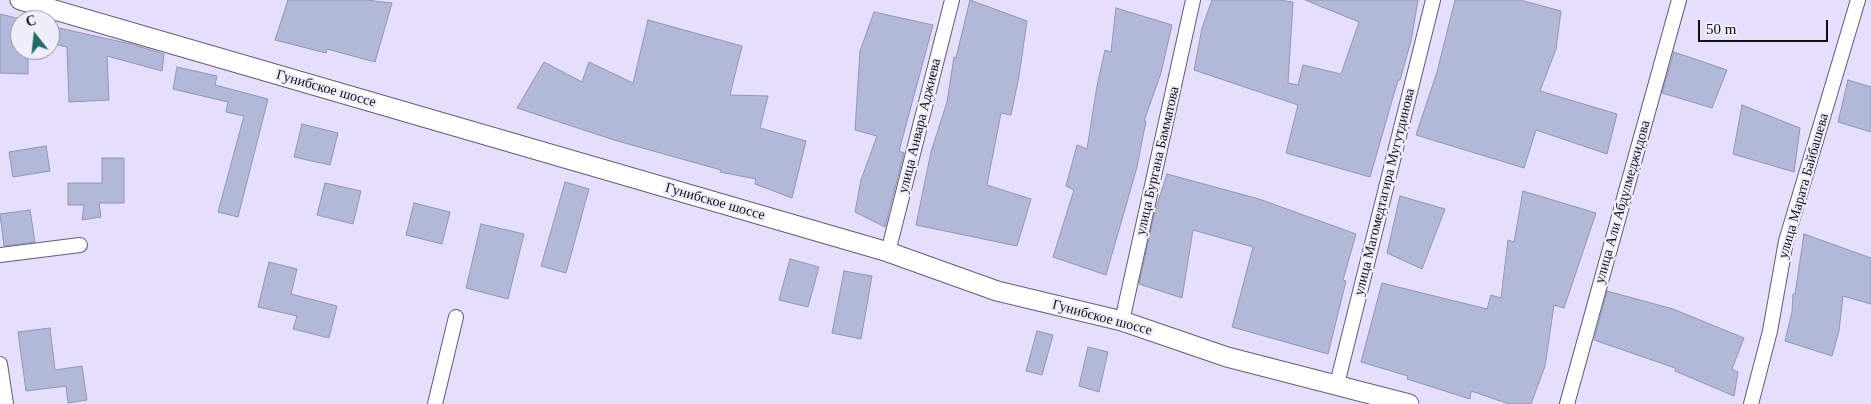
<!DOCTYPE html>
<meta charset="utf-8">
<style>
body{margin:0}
#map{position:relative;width:1871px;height:404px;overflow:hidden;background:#e5defd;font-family:Georgia,serif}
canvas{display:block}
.north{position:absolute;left:10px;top:10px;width:50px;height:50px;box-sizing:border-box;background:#f1eefb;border:1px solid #9895a1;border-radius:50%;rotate:344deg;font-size:14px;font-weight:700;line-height:20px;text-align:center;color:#120f1a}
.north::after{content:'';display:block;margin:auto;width:18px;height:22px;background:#216d6c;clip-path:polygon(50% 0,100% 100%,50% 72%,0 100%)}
.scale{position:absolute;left:1698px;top:20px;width:130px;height:22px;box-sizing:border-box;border:2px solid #120f1a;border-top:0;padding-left:6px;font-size:15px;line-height:18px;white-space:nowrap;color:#120f1a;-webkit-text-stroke:4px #f1eefb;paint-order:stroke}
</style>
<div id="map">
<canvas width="1871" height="404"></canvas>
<div class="north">С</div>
<div class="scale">50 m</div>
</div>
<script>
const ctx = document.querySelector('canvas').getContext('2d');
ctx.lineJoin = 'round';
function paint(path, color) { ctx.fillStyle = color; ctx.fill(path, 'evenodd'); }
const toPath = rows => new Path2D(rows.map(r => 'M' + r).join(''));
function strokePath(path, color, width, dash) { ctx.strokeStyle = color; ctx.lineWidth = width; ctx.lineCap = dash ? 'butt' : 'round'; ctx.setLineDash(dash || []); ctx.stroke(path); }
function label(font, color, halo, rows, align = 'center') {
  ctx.font = font + ' Georgia,serif'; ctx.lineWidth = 4.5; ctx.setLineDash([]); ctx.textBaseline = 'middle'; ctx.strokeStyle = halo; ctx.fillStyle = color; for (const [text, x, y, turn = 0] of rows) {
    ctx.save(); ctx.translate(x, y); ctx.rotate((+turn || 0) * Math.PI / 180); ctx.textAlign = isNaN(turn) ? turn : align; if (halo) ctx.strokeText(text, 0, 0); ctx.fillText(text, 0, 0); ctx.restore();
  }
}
const building = toPath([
 [288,0,366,0,392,3,375,62,327,49,326,53,275,40,288,0],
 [970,0,1027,21,1019,76,1011,115,1001,113,987,185,1031,199,1017,246,916,225,931,152,947,102,954,57,956,58,970,0],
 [1212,0,1279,0,1293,2,1288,83,1298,85,1303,65,1341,74,1359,22,1305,0,1418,0,1411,41,1400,80,1398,80,1370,177,1286,153,1298,105,1194,70,1202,28,1212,0],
 [1455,0,1520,0,1561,11,1556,49,1540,91,1617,114,1607,154,1536,130,1524,168,1416,135,1437,72,1455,0],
 [1116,8,1172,25,1161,73,1144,121,1146,121,1137,167,1106,275,1053,257,1074,190,1066,186,1077,145,1087,149,1097,86,1105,50,1111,52,1116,8],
 [874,12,933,25,899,151,904,153,885,227,855,212,861,180,877,136,855,130,860,51,874,12],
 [0,14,20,19,20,50,28,50,28,74,0,73,0,14],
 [648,20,742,46,730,95,768,96,760,128,806,141,792,198,755,184,756,179,720,172,721,170,614,140,517,108,544,62,582,82,589,62,633,83,648,20],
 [50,26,131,44,164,54,162,71,107,56,109,100,69,102,67,47,50,43,50,26],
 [1674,52,1727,70,1712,108,1662,93,1674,52],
 [177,67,217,76,215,85,268,99,238,217,218,212,244,116,226,112,228,102,173,89,177,67],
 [1848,80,1871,87,1871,132,1838,122,1848,80],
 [1742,105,1800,128,1794,172,1733,154,1742,105],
 [302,124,338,133,330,165,294,157,302,124],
 [46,146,50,171,13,177,9,152,46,146],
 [102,158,124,158,124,203,99,203,101,217,82,220,84,205,68,205,68,183,102,183,102,158],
 [1167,174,1259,199,1356,234,1343,280,1346,281,1328,354,1232,327,1253,247,1193,230,1182,298,1139,284,1155,211,1167,174],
 [565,182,589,189,566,273,541,266,565,182],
 [325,183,361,191,353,224,317,215,325,183],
 [1523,191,1596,213,1564,308,1554,305,1545,366,1531,404,1509,404,1471,391,1470,399,1407,379,1408,376,1361,362,1382,283,1487,309,1491,295,1501,298,1508,240,1514,242,1523,191],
 [1400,196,1445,209,1422,269,1387,253,1400,196],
 [414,203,450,212,442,244,406,235,414,203],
 [30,210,35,242,4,246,0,214,30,210],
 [481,224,524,234,508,299,466,288,481,224],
 [1804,234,1871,258,1871,304,1843,296,1839,331,1832,356,1785,341,1792,312,1793,294,1795,294,1804,234],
 [790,259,819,267,808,307,779,300,790,259],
 [269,262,297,269,291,294,337,306,329,338,293,329,297,316,258,307,269,262],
 [844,271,872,276,861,339,832,333,844,271],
 [1607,291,1673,309,1744,338,1732,369,1738,372,1734,396,1675,371,1675,368,1594,340,1607,291],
 [50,328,55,370,82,366,87,400,68,403,66,386,26,391,18,332,50,328],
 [1037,331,1053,335,1042,375,1026,371,1037,331],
 [1088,347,1108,352,1099,392,1079,386,1088,347]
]);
paint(building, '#b2b8d7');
strokePath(building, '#9096b3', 1);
const street = toPath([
 [888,252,952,0],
 [0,255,80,245],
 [1122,321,1193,0],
 [0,364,6,404],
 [1337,384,1433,0],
 [435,404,456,317],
 [1567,404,1679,0],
 [1751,404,1770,331,1786,241,1858,0]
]);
const secondary = toPath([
 [20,0,888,252,997,291,1122,321,1227,357,1409,404]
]);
strokePath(street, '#635c77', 16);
strokePath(secondary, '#635c77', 21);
strokePath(street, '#fff', 14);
strokePath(secondary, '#fff', 19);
label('14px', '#120f1a', '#f1eefb', [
 ["Гунибское шоссе",326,89,16],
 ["улица Анвара Аджиева",920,126,-76],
 ["улица Бургана Бамматова",1158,161,-77],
 ["улица Марата Байбашева",1804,186,-74],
 ["улица Магомедтагира Мугутдинова",1385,192,-76],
 ["Гунибское шоссе",715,202,16],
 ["улица Али Абдулмеджидова",1623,202,-74],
 ["Гунибское шоссе",1102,318,15]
]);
</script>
